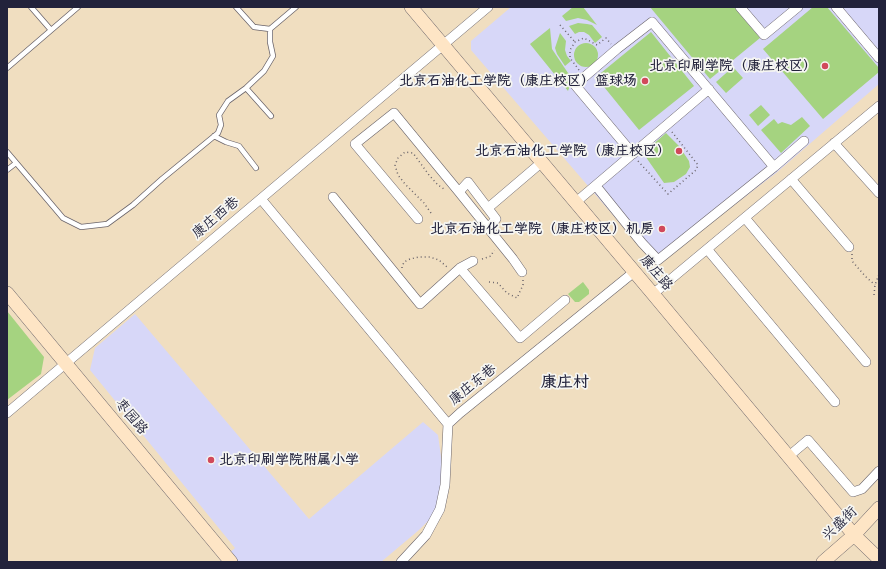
<!DOCTYPE html>
<meta charset="utf-8">
<style>
body{margin:0}
#map{position:relative;width:886px;height:569px;overflow:hidden;background:#f0dec0;font-family:"Balsamiq Sans",sans-serif}
canvas{display:block}
.frame{position:absolute;inset:0;border:8px solid #22223b;pointer-events:none}
</style>
<div id="map">
<canvas width="886" height="569"></canvas>
<div class="frame"></div>
</div>
<script>
const ctx = document.querySelector('canvas').getContext('2d');
ctx.lineJoin = 'round';
function paint(path, color) { ctx.fillStyle = color; ctx.fill(path, 'evenodd'); }
const toPath = rows => new Path2D(rows.map(r => 'M' + r).join(''));
function strokePath(path, color, width, dash) { ctx.strokeStyle = color; ctx.lineWidth = width; ctx.lineCap = dash ? 'butt' : 'round'; ctx.setLineDash(dash || []); ctx.stroke(path); }
function label(font, color, halo, rows, align = 'center') {
  ctx.font = font + ' "Balsamiq Sans","LXGW WenKai TC",sans-serif'; ctx.lineWidth = 3.5; ctx.setLineDash([]); ctx.textBaseline = 'middle'; ctx.strokeStyle = halo; ctx.fillStyle = color; for (const [text, x, y, turn = 0] of rows) {
    ctx.save(); ctx.translate(x, y); ctx.rotate((+turn || 0) * Math.PI / 180); ctx.textAlign = isNaN(turn) ? turn : align; if (halo) ctx.strokeText(text, 0, 0); ctx.fillText(text, 0, 0); ctx.restore();
  }
}
paint(toPath([
 [511,7,879,7,879,84,776,173,656,265,471,50,471,41],
 [135,314,309,519,423,422,438,435,445,485,440,509,419,530,381,562,219,562,235,548,90,370,95,348]
]), '#d7d7f8');
paint(toPath([
 [573,7,583,7,597,25,587,20,578,18,566,21,562,16],
 [650,7,734,7,760,38,710,79],
 [813,7,827,7,879,68,879,72,823,119,763,49],
 [578,23,587,24,592,25,602,37,595,43,589,35,584,32,579,32,575,34,569,26],
 [550,28,552,49,568,73,573,77,568,91,530,44],
 [651,32,694,86,639,130,596,77],
 [560,33,566,41,565,50,567,56,571,61,565,66,557,54,555,48],
 '574 55a12 12 0 1 1 24 0a12 12 0 1 1-24 0Z',
 [733,67,743,78,726,93,716,82],
 [761,105,770,115,758,126,749,115],
 [802,117,810,126,781,153,761,130,774,119,778,124,782,122,791,125],
 [666,133,679,146,689,161,690,167,686,174,674,182,664,183,643,153],
 [583,282,589,290,589,294,579,302,575,302,568,294],
 [7,311,44,357,41,374,7,400]
]), '#a5d380');
const lane = toPath([
 [31,7,51,30],
 [236,7,254,27,270,29,296,7],
 [7,68,78,7],
 [246,88,271,116],
 [214,136,226,142,239,146,256,168],
 [7,152,63,218,81,227,107,224,133,205,162,179,218,133,221,125,219,115,228,101,246,88,264,71,273,56,270,42,270,29],
 [7,170,16,163]
]);
const street = toPath([
 [740,7,764,35,798,7],
 [836,7,879,58],
 [834,143,879,193],
 [633,154,575,85,617,49,652,22,774,167],
 [791,179,849,247],
 [596,186,642,243,658,260,774,167,804,141],
 [333,197,420,304,460,268,473,261],
 [261,199,448,424],
 [576,202,709,89],
 [488,208,542,162],
 [745,218,866,362],
 [418,219,355,144,394,113,459,192,468,182,496,219,488,228,459,192],
 [488,228,513,259,522,272],
 [707,249,835,402],
 [460,268,520,338,565,300],
 [653,294,879,106],
 [7,413,488,7],
 [789,456,808,440,853,492,862,489,879,471],
 [401,562,426,535,440,509,445,485,448,424,460,413,634,272]
]);
const secondary = toPath([
 [411,7,653,294,854,535,879,559],
 [7,293,231,562],
 [823,562,854,535,879,508]
]);
strokePath(lane, '#6a646a', 6);
strokePath(street, '#6a646a', 10);
strokePath(secondary, '#6a646a', 14);
strokePath(toPath([
 [560,25,575,42],
 [579,70,570,58,570,50,575,42,584,38,597,45,606,38,611,44],
 [638,161,668,194,696,170,698,165,672,132],
 [431,213,424,203,405,184,398,175,395,165,398,158,405,152,413,153,429,175,438,185,444,189],
 [852,254,852,261,865,276,875,285],
 [482,259,491,256,494,250],
 [402,268,402,267,404,262,410,259,419,257,430,257,439,260,447,267],
 [489,282,498,283,507,293,517,298,523,285,523,280],
 [874,295,875,285,879,274]
]), '#6a646a', 1.5, [1, 3]);
strokePath(lane, '#fff', 4.5);
strokePath(street, '#fff', 9);
strokePath(secondary, '#fee5c5', 13);
for (const [x, y, r, color] of [
 [825,66,4,"#d1495b"],
 [645,81,4,"#d1495b"],
 [679,151,4,"#d1495b"],
 [662,229,4,"#d1495b"],
 [211,460,4,"#d1495b"]
]) { const dot = new Path2D(); dot.arc(x, y, r, 0, 2 * Math.PI); ctx.fillStyle = color; ctx.fill(dot); strokePath(dot, '#f6f6f2', 1.5); }
label('bold 14px', '#22223b', '#f6f6f2', [
 ["北京印刷学院（康庄校区）",817,66],
 ["北京石油化工学院（康庄校区）篮球场",637,81],
 ["北京石油化工学院（康庄校区）",671,151],
 ["北京石油化工学院（康庄校区）机房",654,229],
 ["北京印刷学院附属小学",219,460,"left"]
], 'right');
label('14px', '#22223b', '#f6f6f2', [
 ["康庄西巷",216,218,-40],
 ["康庄路",656,273,50],
 ["康庄东巷",473,385,-39],
 ["枣园路",131,417,50],
 ["兴盛街",840,524,-44]
]);
label('bold 16px', '#22223b', '#f6f6f2', [
 ["康庄村",565,383]
]);
</script>
